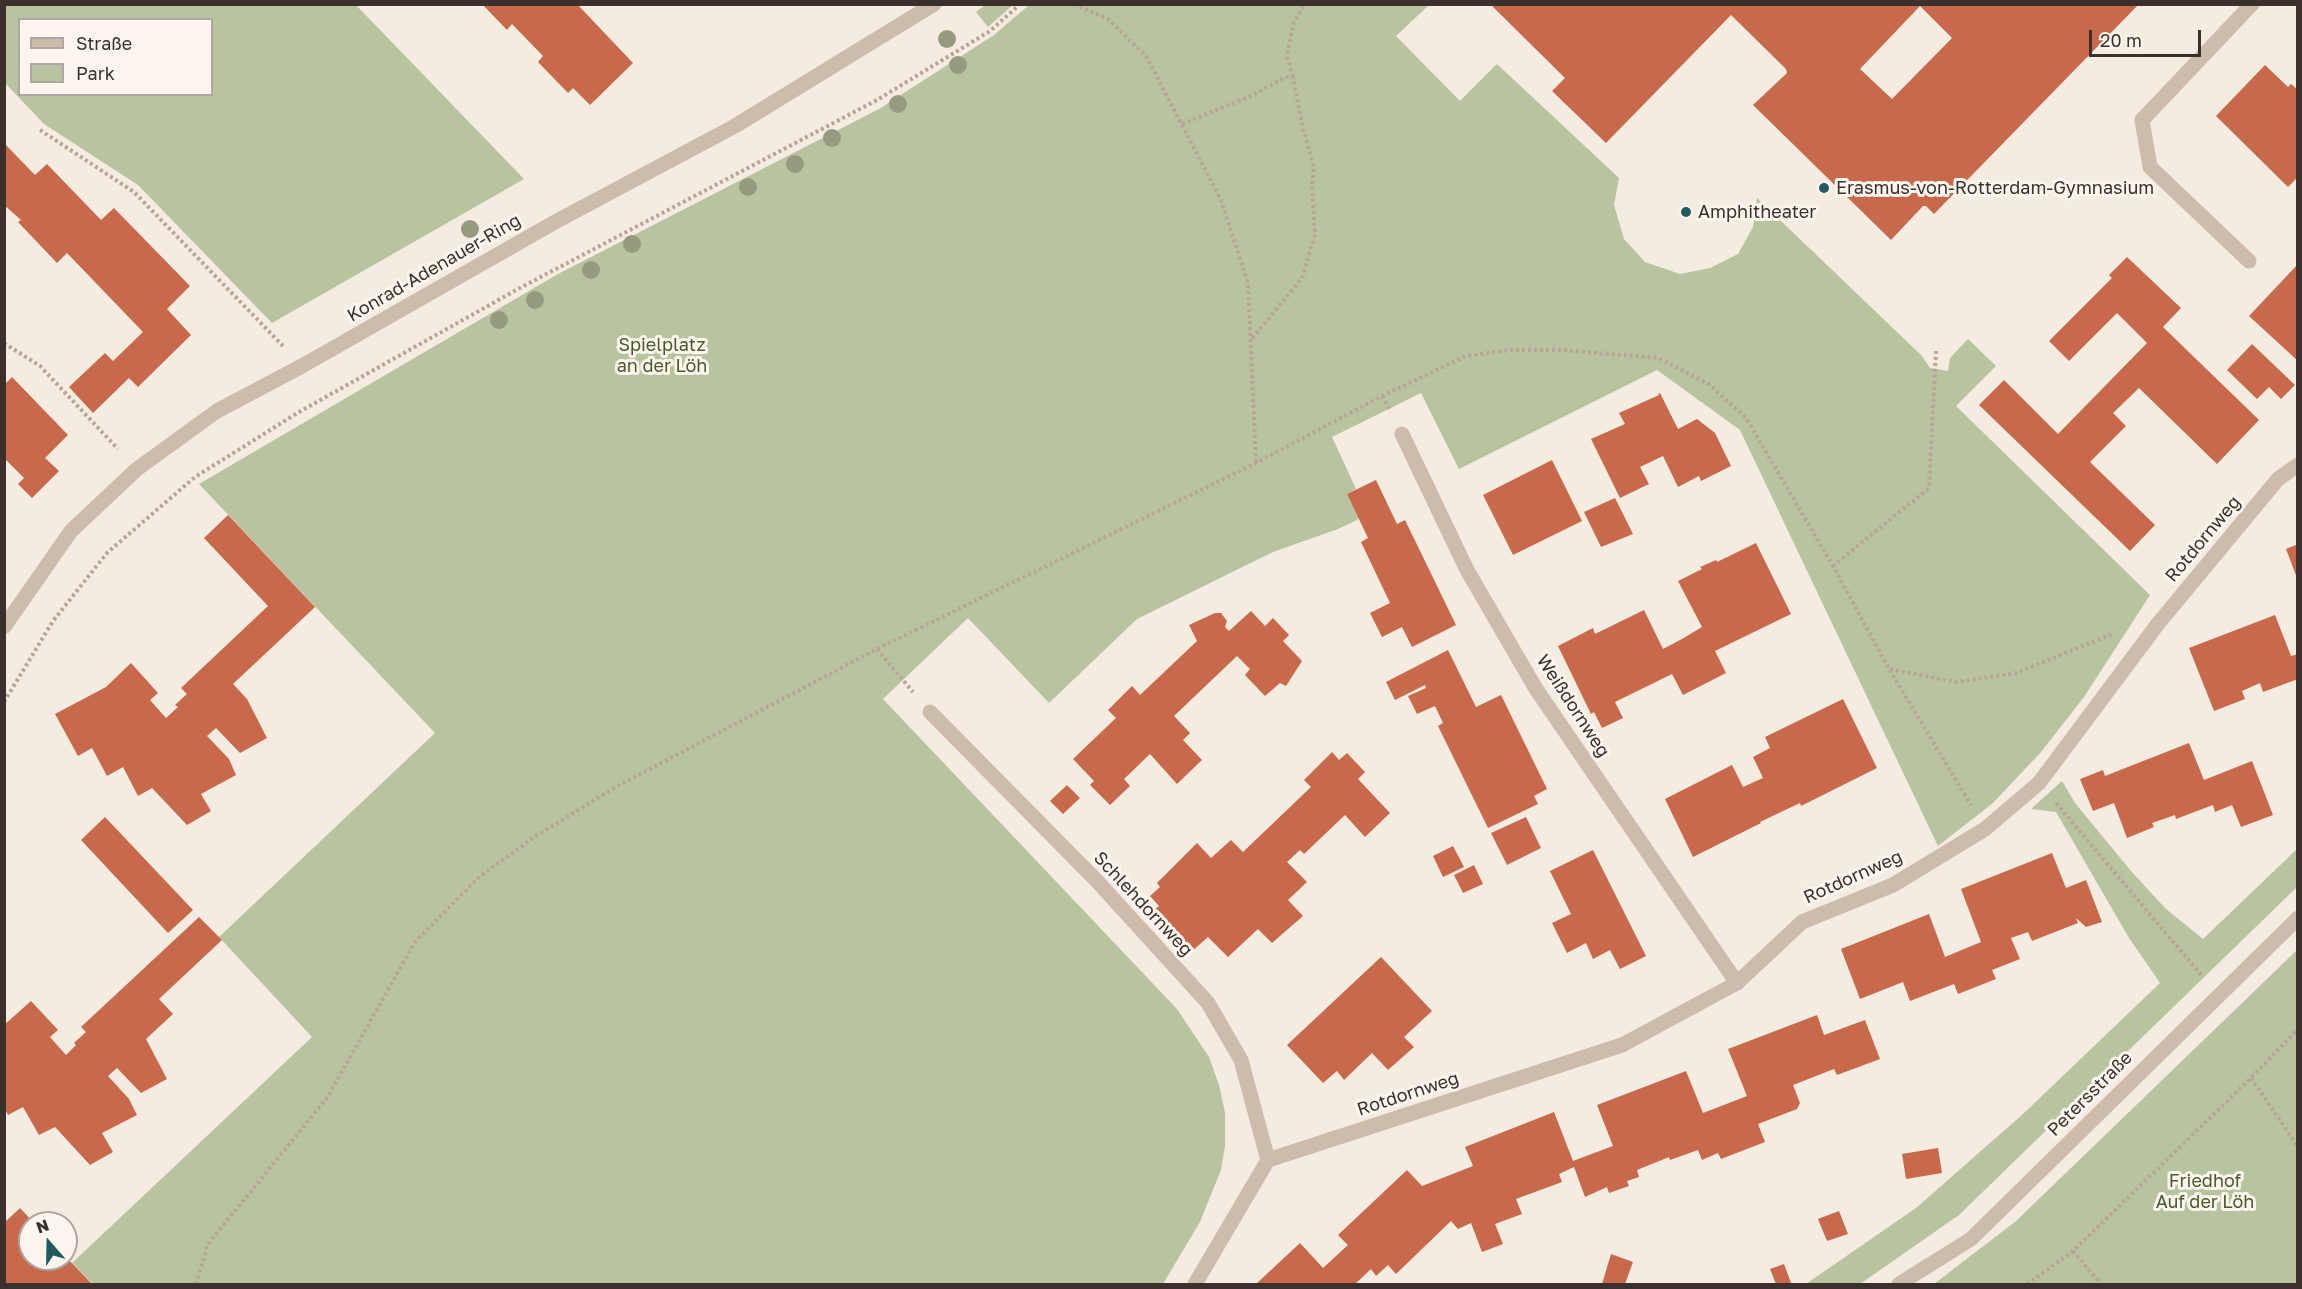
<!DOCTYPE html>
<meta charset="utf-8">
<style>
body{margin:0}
#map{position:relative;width:2302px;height:1289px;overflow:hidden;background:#f4ebe1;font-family:"Golos Text",sans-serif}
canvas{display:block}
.frame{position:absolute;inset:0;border:6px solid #3b302b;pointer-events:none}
.legend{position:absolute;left:18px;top:18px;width:195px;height:78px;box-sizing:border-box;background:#fbf5ee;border:2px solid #aea6a0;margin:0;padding:8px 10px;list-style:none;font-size:18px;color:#3b302b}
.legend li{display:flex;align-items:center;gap:12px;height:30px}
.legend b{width:30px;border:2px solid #aea6a0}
.north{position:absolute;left:18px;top:1211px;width:60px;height:60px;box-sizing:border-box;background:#fbf5ee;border:2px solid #aea6a0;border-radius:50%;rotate:340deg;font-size:16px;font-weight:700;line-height:24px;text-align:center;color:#3b302b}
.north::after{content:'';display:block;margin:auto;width:21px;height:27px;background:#1f5a5e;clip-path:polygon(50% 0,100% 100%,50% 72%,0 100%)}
.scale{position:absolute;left:2089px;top:30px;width:112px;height:27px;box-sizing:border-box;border:3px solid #3b302b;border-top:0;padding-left:8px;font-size:18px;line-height:21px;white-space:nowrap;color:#3b302b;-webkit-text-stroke:4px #fbf5ee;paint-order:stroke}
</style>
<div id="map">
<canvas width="2302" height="1289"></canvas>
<div class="frame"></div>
<ul class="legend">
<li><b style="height:8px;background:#cdbbac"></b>Straße</li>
<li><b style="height:16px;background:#b8c4a0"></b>Park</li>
</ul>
<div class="north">N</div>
<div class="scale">20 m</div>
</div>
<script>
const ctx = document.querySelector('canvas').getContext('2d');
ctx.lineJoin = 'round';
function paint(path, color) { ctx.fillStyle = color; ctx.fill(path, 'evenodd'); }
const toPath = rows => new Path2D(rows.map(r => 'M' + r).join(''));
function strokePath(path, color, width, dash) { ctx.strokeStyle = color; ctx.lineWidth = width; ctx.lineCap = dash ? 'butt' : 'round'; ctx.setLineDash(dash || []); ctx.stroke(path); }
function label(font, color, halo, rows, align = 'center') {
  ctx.font = font + ' "Golos Text",sans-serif'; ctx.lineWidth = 6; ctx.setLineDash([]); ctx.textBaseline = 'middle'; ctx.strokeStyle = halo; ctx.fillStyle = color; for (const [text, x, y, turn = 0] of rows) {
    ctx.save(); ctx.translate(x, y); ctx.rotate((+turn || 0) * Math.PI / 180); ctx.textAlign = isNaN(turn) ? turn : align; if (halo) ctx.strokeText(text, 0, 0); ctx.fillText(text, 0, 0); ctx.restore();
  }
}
paint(toPath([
 [4,5,356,5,524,179,272,323,138,185,44,124,5,83],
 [20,20,212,20,212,94,20,94],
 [985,5,985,4,1013,5,988,27,976,12],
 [1029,5,1429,5,1396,36,1460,101,1497,64,1619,178,1614,205,1624,239,1645,262,1680,274,1710,268,1738,254,1753,227,1757,198,1922,356,1930,368,1948,371,1950,358,1968,339,1996,366,1956,406,2150,595,2084,697,2041,752,1993,803,1938,846,1740,430,1657,370,1459,469,1421,393,1332,437,1356,489,1347,494,1359,519,1338,529,1273,552,1137,619,1049,703,968,618,883,699,1177,1009,1209,1057,1219,1085,1225,1113,1225,1146,1221,1170,1200,1222,1163,1284,93,1284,72,1263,312,1037,219,937,435,733,199,484,558,274,879,109,994,35],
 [2062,781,2075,803,2131,871,2165,908,2203,939,2297,849,2297,887,1959,1215,1860,1284,1806,1284,1916,1208,2023,1114,2160,983,2129,938,2056,812,2031,809],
 [2297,950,2297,1284,1934,1284,2016,1221]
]), '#b8c4a0');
paint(toPath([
 [482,4,577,4,633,63,590,105,573,88,568,93,538,62,543,56,512,24,507,30],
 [1490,4,2139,4,1934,214,1926,206,1923,206,1891,240,1753,105,1787,73,1786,69,1731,15,1606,143,1552,91,1565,78],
 [1920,6,1952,38,1892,99,1860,69],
 [2265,65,2288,87,2291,84,2298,90,2298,177,2288,187,2216,116],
 [4,143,35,175,47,164,101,220,114,208,190,286,167,309,191,335,138,387,129,378,93,413,69,387,105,353,113,361,143,332,67,253,57,263,18,222,21,220,4,205],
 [2127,257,2181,308,2163,327,2259,420,2217,464,2139,388,2113,413,2126,426,2090,462,2155,525,2130,551,1979,405,2004,380,2058,434,2147,343,2117,313,2069,361,2049,341,2112,278,2109,275],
 [2298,264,2298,361,2249,316],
 [2252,344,2295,385,2281,399,2269,387,2257,399,2227,370],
 [12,377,68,435,45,458,59,471,32,498,18,484,24,478,4,458,4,385],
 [1660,393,1678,429,1697,419,1715,433,1731,466,1701,481,1699,476,1678,487,1663,456,1640,467,1649,484,1620,498,1591,439,1625,424,1619,413,1659,395,1658,394],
 [1552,460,1582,521,1513,555,1483,495],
 [1376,480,1397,524,1405,520,1456,625,1412,647,1402,627,1382,637,1370,613,1390,603,1361,542,1368,538,1347,494],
 [1615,498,1633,534,1601,547,1584,512],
 [228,515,315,607,233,684,247,699,267,738,240,753,216,728,207,736,229,759,236,775,201,794,211,811,187,825,152,788,138,796,123,767,107,776,92,748,78,756,55,714,106,687,131,663,158,693,150,700,166,718,178,707,175,705,187,694,181,688,268,606,204,538],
 [1756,543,1791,614,1715,651,1726,673,1683,695,1672,674,1615,702,1623,718,1602,728,1594,712,1591,714,1558,646,1593,628,1595,634,1644,610,1663,649,1682,639,1702,627,1678,581,1702,569,1700,567,1716,560,1717,562],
 [2298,544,2298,578,2297,578,2286,549],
 [1251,611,1265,626,1273,618,1289,635,1283,641,1302,661,1286,686,1280,683,1265,696,1245,675,1250,669,1237,656,1174,716,1190,733,1183,740,1202,760,1177,784,1150,754,1124,779,1130,786,1110,805,1090,785,1094,781,1073,759,1116,718,1108,710,1132,686,1140,695,1197,641,1189,625,1215,613,1221,613,1227,621,1225,627,1229,631],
 [2275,615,2291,656,2298,654,2298,679,2263,692,2260,683,2242,691,2245,699,2214,711,2189,648],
 [1448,650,1476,707,1501,695,1547,789,1534,796,1538,804,1488,828,1438,726,1443,723,1435,706,1417,714,1408,696,1426,688,1425,685,1395,700,1386,682],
 [1843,699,1877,768,1801,806,1800,803,1760,822,1761,823,1693,857,1665,799,1732,765,1743,787,1763,778,1753,757,1770,748,1765,737],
 [2189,743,2204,780,2252,761,2273,815,2241,827,2232,805,2215,812,2213,805,2176,819,2175,815,2152,823,2154,827,2127,838,2114,803,2093,811,2080,779,2103,770,2105,776],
 [1332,752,1339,760,1347,753,1365,772,1358,779,1390,813,1365,837,1345,815,1304,854,1300,850,1287,862,1307,882,1288,900,1303,916,1272,943,1258,929,1228,957,1208,937,1190,953,1153,911,1159,906,1150,896,1160,887,1157,883,1197,843,1211,858,1231,840,1243,852,1311,787,1304,780],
 [1067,785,1080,798,1063,814,1050,801],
 [105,817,193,910,168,933,81,840],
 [1526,817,1541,848,1507,865,1491,833],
 [1453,846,1464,867,1443,877,1433,856],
 [1593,850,1646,956,1620,969,1610,950,1593,959,1586,943,1567,953,1552,923,1571,914,1550,871],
 [2052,853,2066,888,2086,880,2102,922,2086,927,2076,918,2078,923,2032,941,2028,932,2011,938,2020,959,1992,970,1996,979,1958,994,1954,984,1910,1001,1903,982,1860,999,1841,949,1929,914,1945,957,1981,942,1961,889],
 [1474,865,1483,884,1463,893,1454,875],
 [199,917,222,940,159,999,173,1014,146,1039,167,1079,141,1093,117,1068,108,1076,129,1099,137,1115,102,1133,113,1152,90,1165,55,1127,39,1135,23,1107,8,1115,4,1107,4,1025,31,1001,58,1030,50,1037,66,1055,76,1045,74,1043,86,1032,81,1027],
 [1381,957,1432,1011,1404,1037,1414,1047,1388,1070,1372,1053,1344,1080,1337,1071,1323,1083,1287,1045],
 [1817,1015,1824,1035,1865,1020,1880,1059,1837,1075,1834,1069,1793,1085,1800,1103,1797,1109,1758,1124,1765,1142,1721,1159,1718,1153,1702,1160,1698,1150,1670,1160,1669,1157,1637,1170,1639,1177,1627,1181,1629,1186,1609,1193,1607,1187,1585,1197,1574,1167,1559,1174,1562,1182,1516,1199,1522,1214,1495,1224,1503,1244,1482,1252,1471,1223,1458,1229,1451,1221,1396,1274,1388,1265,1376,1276,1371,1269,1355,1284,1256,1284,1300,1243,1323,1268,1348,1245,1338,1235,1407,1170,1422,1186,1473,1166,1465,1147,1554,1112,1573,1161,1613,1146,1597,1105,1686,1071,1703,1113,1747,1096,1728,1049],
 [1938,1148,1942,1173,1906,1179,1902,1154],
 [20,1208,34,1223,30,1223,30,1259,66,1259,66,1257,92,1284,4,1284,4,1223],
 [1839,1211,1848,1234,1827,1241,1818,1219],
 [1611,1254,1633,1262,1625,1284,1602,1284],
 [1784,1264,1791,1283,1776,1284,1770,1269]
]), '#c8694b');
strokePath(toPath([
 [1074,4,1108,19,1146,56,1221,200,1248,283,1256,463],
 [1293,77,1287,57,1290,40,1294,22,1305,4],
 [1182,124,1253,95,1285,77,1293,77,1303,129,1314,167,1312,186,1315,235,1302,278,1251,340],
 [40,130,134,192,283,346],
 [4,343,40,366,118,449],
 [1382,396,1391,412],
 [1833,566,1929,488,1936,351],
 [877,649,913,692],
 [1890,669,1957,682,2016,673,2115,633],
 [4,702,53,621,107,553,195,477,299,412,518,289,877,100,990,31,1020,4],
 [2056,803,2202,976],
 [2251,1078,2298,1147],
 [2073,1251,2101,1284],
 [196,1284,208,1244,327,1098,415,942,479,877,536,836,614,788,877,649,1256,463,1382,396,1466,356,1510,350,1561,350,1659,358,1710,385,1746,418,1833,566,1889,669,1971,805],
 [2027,1284,2073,1251,2251,1078,2298,1029]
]), '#b9a596', 4, [3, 3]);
strokePath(toPath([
 [2249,261,2150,167,2142,120,2252,4],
 [1402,434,1467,570,1536,689,1737,983],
 [4,627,71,531,137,469,217,411,302,366,555,222,735,126,934,4],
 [930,712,1097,881,1208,1003,1241,1060,1268,1160],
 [1195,1284,1268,1160,1622,1045,1737,983,1802,922,1893,885,1985,829,2039,783,2157,625,2278,479,2298,465],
 [1899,1284,1971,1239,2298,918]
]), '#cdbbac', 15);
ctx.fillStyle = '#969b7f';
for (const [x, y] of [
 [947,39],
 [958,65],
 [898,104],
 [832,138],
 [795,164],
 [748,187],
 [470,229],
 [632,244],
 [591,270],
 [535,300],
 [499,320]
]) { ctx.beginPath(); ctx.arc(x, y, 9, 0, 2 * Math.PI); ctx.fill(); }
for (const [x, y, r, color] of [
 [1824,188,6,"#1f5a5e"],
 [1686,212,6,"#1f5a5e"]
]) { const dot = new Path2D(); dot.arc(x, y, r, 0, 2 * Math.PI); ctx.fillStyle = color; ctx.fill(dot); strokePath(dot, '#fbf5ee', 2); }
label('18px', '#3b302b', '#fbf5ee', [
 ["Erasmus-von-Rotterdam-Gymnasium",1836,188],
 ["Amphitheater",1698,212]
], 'left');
label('18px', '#3b302b', '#fbf5ee', [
 ["Konrad-Adenauer-Ring",434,268,-30],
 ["Rotdornweg",2203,539,-50],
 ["Weißdornweg",1573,706,57],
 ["Rotdornweg",1853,877,-24],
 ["Schlehdornweg",1143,904,47],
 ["Rotdornweg",1408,1094,-18],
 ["Petersstraße",2090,1094,-45]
]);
label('18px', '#4a5a2e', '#fbf5ee', [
 ["Spielplatz",662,345],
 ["an der Löh",662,366],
 ["Friedhof",2205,1181],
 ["Auf der Löh",2205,1202]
]);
</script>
